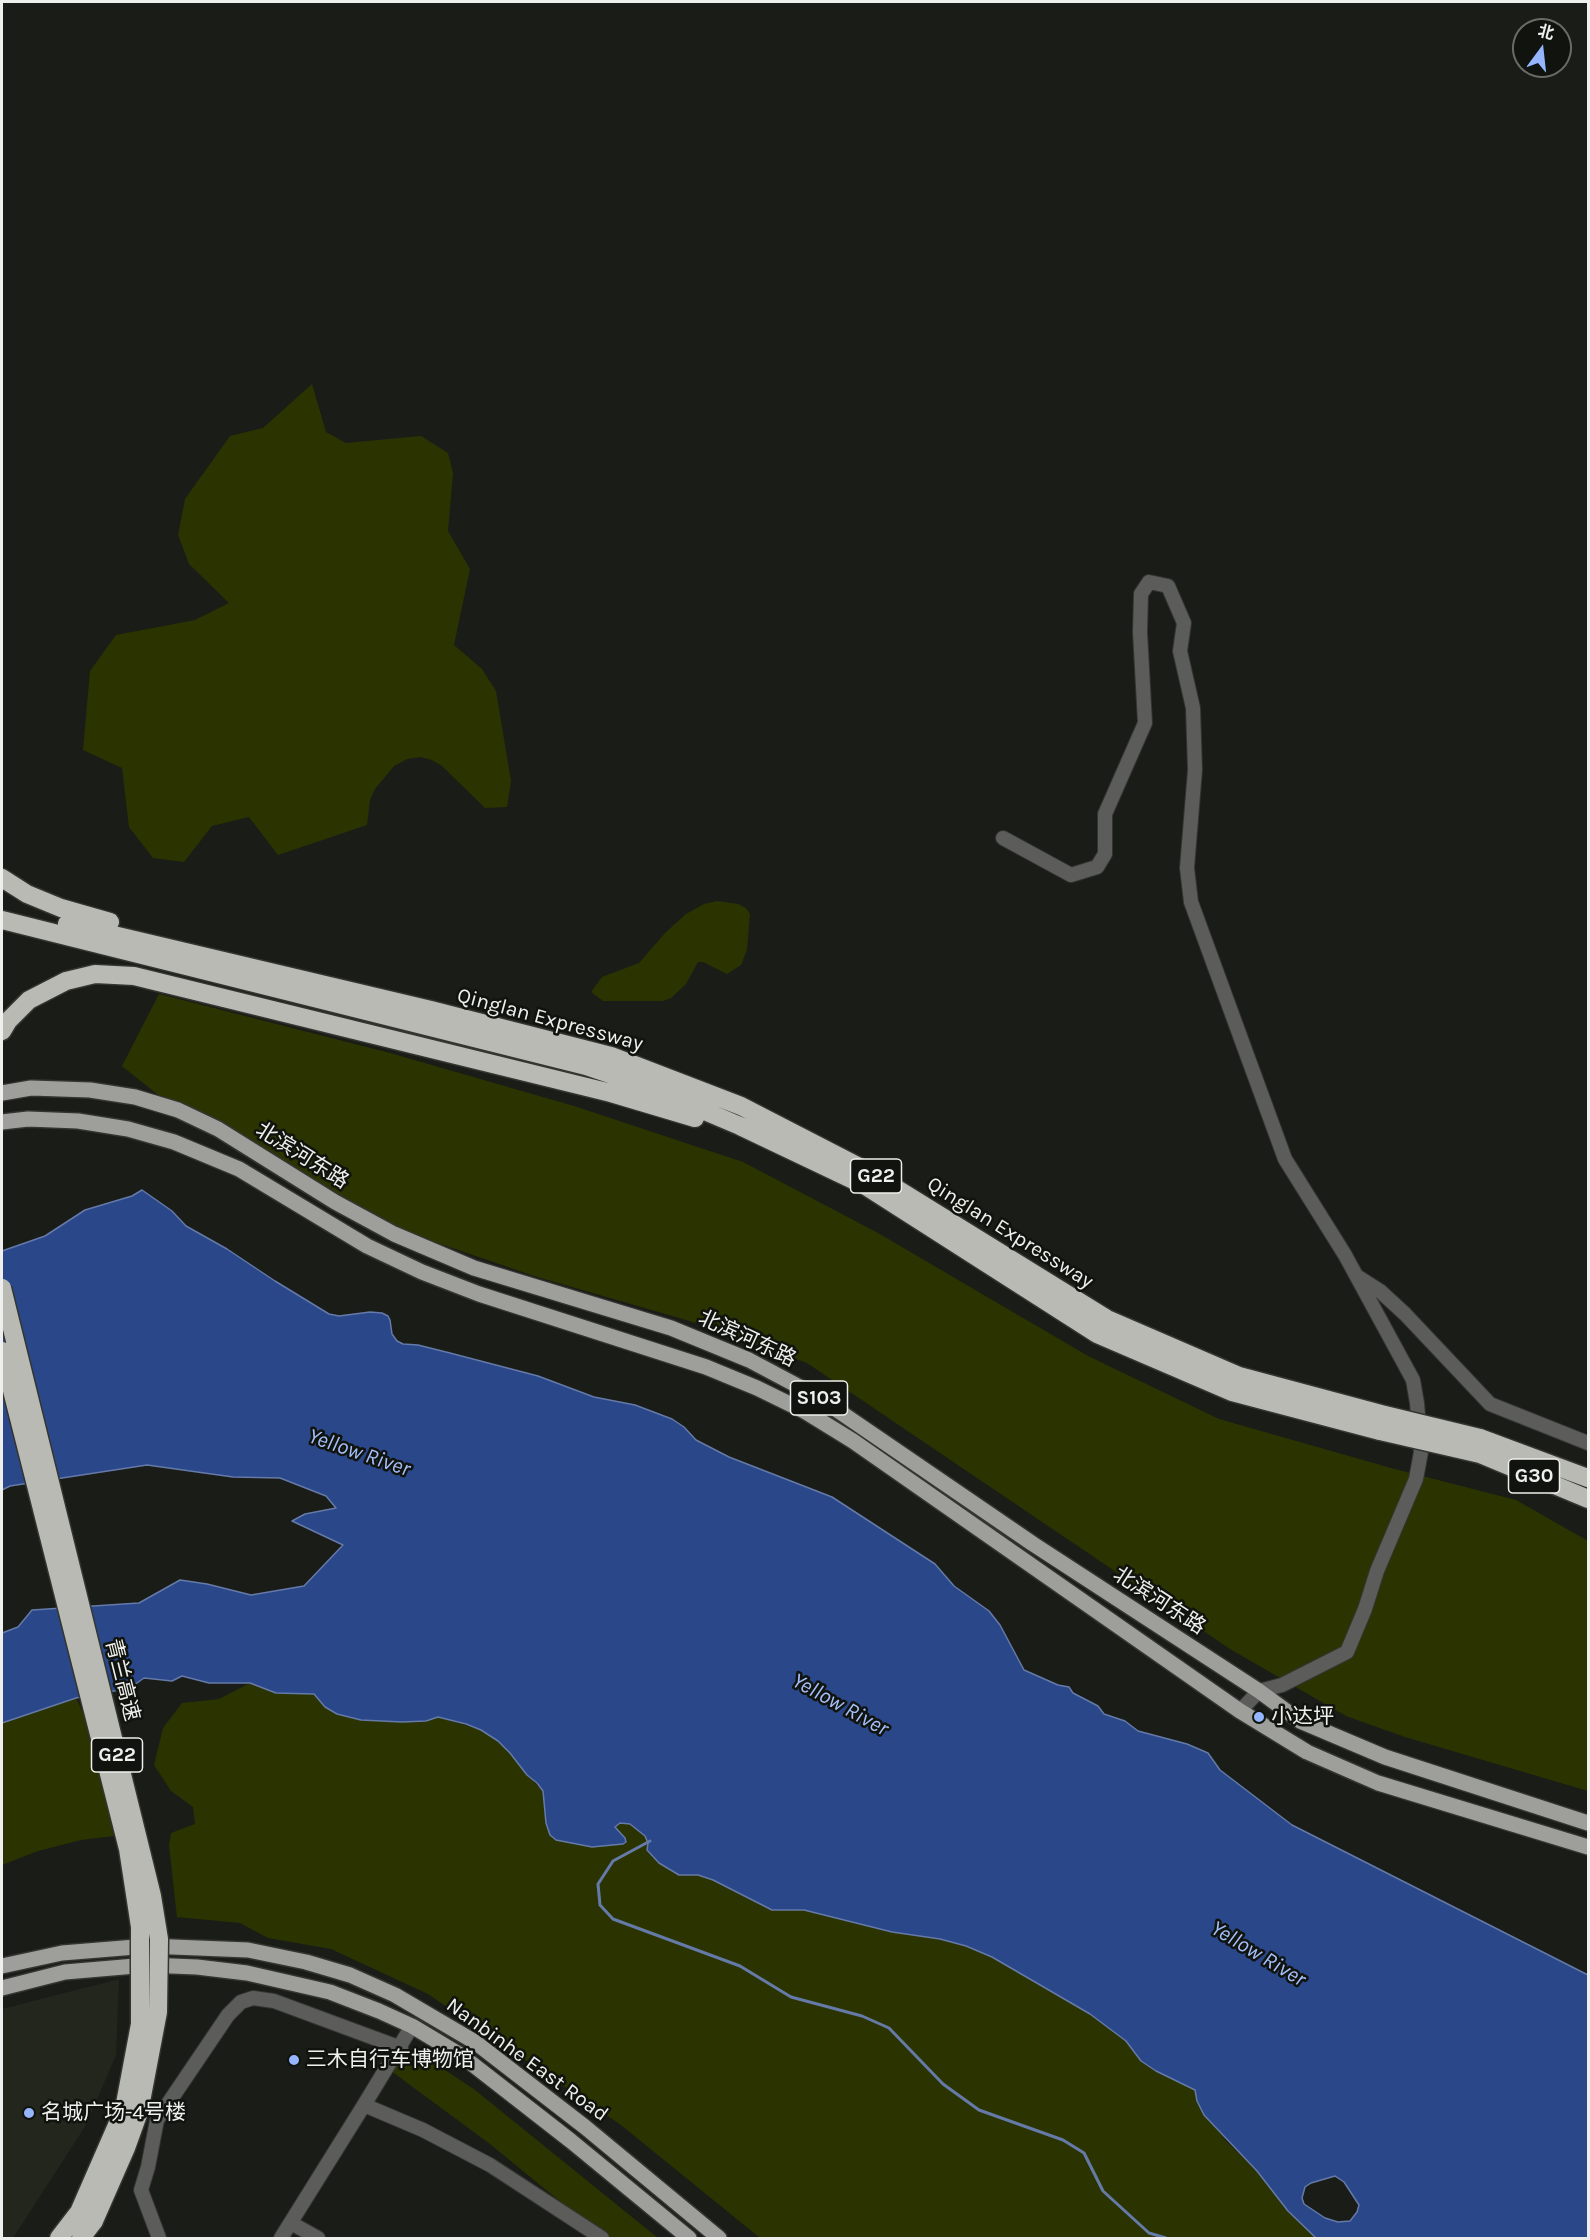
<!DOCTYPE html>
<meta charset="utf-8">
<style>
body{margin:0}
#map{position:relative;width:1590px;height:2240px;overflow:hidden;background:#1a1c17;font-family:Karla,"Noto Sans SC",sans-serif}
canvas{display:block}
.frame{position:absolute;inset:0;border:3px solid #eff0ed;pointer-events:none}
.north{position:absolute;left:1512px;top:18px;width:60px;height:60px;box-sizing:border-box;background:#11130e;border:2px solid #6a6b67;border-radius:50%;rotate:15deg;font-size:16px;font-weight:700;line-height:24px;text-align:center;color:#eff0ed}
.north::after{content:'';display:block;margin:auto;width:21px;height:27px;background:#95b6fd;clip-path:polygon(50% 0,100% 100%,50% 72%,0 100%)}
</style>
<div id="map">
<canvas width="1590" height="2240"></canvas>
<div class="frame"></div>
<div class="north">北</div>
</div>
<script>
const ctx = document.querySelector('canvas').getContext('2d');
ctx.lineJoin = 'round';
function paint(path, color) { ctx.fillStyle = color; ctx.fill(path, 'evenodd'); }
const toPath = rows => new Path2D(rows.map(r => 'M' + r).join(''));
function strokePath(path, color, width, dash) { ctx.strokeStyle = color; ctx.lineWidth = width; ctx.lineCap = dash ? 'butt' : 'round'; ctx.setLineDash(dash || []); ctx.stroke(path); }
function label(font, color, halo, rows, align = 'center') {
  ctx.font = font + ' Karla,"Noto Sans SC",sans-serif'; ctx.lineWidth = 5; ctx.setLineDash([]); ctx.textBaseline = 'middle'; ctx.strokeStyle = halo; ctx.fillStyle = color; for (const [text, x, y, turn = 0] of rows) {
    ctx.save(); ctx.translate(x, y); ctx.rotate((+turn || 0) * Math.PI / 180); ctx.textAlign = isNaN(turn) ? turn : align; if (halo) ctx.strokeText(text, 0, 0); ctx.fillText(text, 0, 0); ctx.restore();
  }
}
paint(toPath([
 [119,1979,116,2055,86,2125,13,2238,2,2238,2,2009]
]), '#23261c');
paint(toPath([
 [312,384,326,432,346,443,421,436,448,453,453,473,448,531,470,569,454,645,482,669,496,691,511,781,507,807,485,808,442,766,432,760,420,757,407,759,394,766,375,789,370,800,367,825,278,855,249,817,212,826,184,862,153,858,129,827,122,768,83,750,90,671,116,635,195,620,229,603,189,564,178,535,185,499,230,436,263,428],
 [717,901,738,904,746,908,750,914,747,950,741,965,727,974,703,962,698,962,686,984,671,998,663,1001,603,1001,591,992,602,977,639,963,666,932,686,914,704,904],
 [159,994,390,1053,574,1106,743,1162,878,1233,1088,1356,1219,1419,1391,1468,1516,1500,1588,1541,1588,1791,1405,1737,1346,1716,1230,1649,807,1363,700,1324,534,1276,406,1232,183,1115,122,1066],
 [250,1683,276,1693,314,1694,325,1707,337,1714,361,1720,402,1722,426,1721,438,1717,481,1730,498,1741,510,1753,527,1775,543,1791,546,1823,586,1845,592,1847,619,1843,614,1827,620,1823,630,1824,645,1836,648,1842,647,1850,659,1863,679,1875,698,1875,713,1880,772,1910,804,1910,892,1932,940,1939,966,1946,992,1957,1090,2014,1126,2041,1142,2061,1156,2071,1195,2090,1197,2101,1226,2141,1257,2171,1288,2211,1316,2238,760,2238,621,2125,428,1994,331,1949,268,1938,240,1923,177,1917,169,1845,171,1833,195,1824,193,1807,171,1791,154,1765,163,1728,182,1703,219,1699],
 [76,1698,91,1730,114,1836,81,1840,38,1851,2,1865,2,1723],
 [412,2048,475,2090,658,2238,608,2238,584,2221,490,2144,391,2071]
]), '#2b3400');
const water = toPath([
 [142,1190,172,1211,186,1226,227,1249,275,1281,329,1314,339,1316,370,1312,382,1313,388,1316,390,1320,392,1334,397,1341,403,1344,418,1345,450,1353,538,1376,594,1397,635,1405,672,1419,684,1427,696,1440,729,1457,832,1497,935,1564,954,1586,989,1611,1000,1625,1024,1670,1058,1685,1069,1687,1073,1693,1098,1706,1104,1714,1125,1721,1138,1731,1187,1744,1208,1753,1220,1770,1292,1825,1588,1975,1588,2238,1316,2238,1288,2211,1257,2171,1204,2115,1197,2101,1195,2090,1156,2071,1141,2061,1126,2041,1090,2014,992,1957,966,1946,940,1939,892,1932,804,1910,772,1910,713,1880,698,1875,679,1875,659,1863,647,1850,648,1843,645,1836,630,1824,620,1823,615,1827,625,1838,626,1842,623,1844,592,1847,556,1840,550,1835,546,1823,543,1791,537,1783,527,1775,510,1753,498,1741,481,1730,466,1724,438,1717,426,1721,402,1722,361,1720,337,1714,325,1707,314,1694,276,1693,250,1683,209,1683,182,1676,172,1681,144,1678,130,1688,76,1698,2,1723,2,1633,18,1627,32,1610,139,1603,180,1580,207,1584,251,1595,304,1586,343,1545,292,1521,305,1514,336,1508,326,1496,280,1478,233,1477,147,1465,10,1486,2,1490,2,1251,45,1236,85,1210,132,1196,142,1190],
 [1335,2176,1344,2182,1359,2205,1357,2212,1350,2221,1338,2222,1325,2218,1304,2204,1302,2198,1305,2187,1311,2183,1335,2176]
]);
paint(water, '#2a478a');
strokePath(water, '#657aa8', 1.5);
strokePath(toPath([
 [650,1841,613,1861,598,1884,600,1905,613,1919,740,1966,791,1997,862,2016,889,2028,943,2084,979,2110,1063,2140,1084,2153,1103,2191,1149,2233,1166,2238]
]), '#657aa8', 3);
const minor = toPath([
 [1003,838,1071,875,1097,867,1105,854,1105,814,1145,723,1140,632,1141,594,1149,582,1168,586,1184,623,1180,651,1193,708,1195,770,1187,868,1191,902,1285,1159,1345,1255,1413,1380,1417,1403,1421,1452,1416,1479,1377,1571,1365,1609,1347,1652,1282,1685,1259,1691,1240,1711],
 [1358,1277,1380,1291,1405,1314,1490,1404,1588,1443],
 [364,2105,412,2026],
 [291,2223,318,2238],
 [159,2238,141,2190,148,2167,157,2120,228,2015,241,2002,253,1998,274,2001,401,2048],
 [281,2238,364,2105,423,2130,490,2165,602,2238]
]);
const major = toPath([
 [2,1093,31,1088,90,1090,135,1097,178,1110,218,1129,335,1202,394,1234,474,1268,671,1328,749,1360,811,1393,840,1412,1033,1544,1259,1691,1300,1721,1385,1757,1588,1823],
 [2,1122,28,1119,78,1121,128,1129,174,1142,239,1169,367,1246,422,1272,479,1294,706,1367,757,1388,806,1412,853,1441,1240,1711,1307,1752,1378,1783,1588,1847],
 [2,1966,62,1953,148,1946,248,1950,306,1962,350,1975,395,1995,475,2042,585,2127,719,2238],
 [2,1988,65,1972,147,1965,197,1967,247,1973,330,1992,379,2011,412,2026,462,2056,571,2141,689,2238]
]);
const highway = toPath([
 [2,878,27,894,61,908,110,922],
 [2,920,586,1066,648,1087,740,1126,864,1185,1097,1334,1232,1392,1380,1431],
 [67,924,431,1010,611,1056,741,1106,871,1173,1107,1319,1239,1376,1381,1414],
 [2,1031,8,1021,29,1000,66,981,95,974,134,976,611,1093,695,1118],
 [1480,1438,1588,1478],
 [1480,1454,1588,1499],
 [59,2238,79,2212],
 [81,2238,94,2221]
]);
strokePath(minor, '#343531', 16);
strokePath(major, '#343531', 18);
strokePath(highway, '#343531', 21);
strokePath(minor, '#5c5d5a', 14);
strokePath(major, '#9e9f9a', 15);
strokePath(highway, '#b8bab3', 18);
const highwayBridge = toPath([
 [2,1288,152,1896,159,1939,158,2012,139,2112,126,2148,94,2221],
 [2,1351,128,1849,140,1927,140,2024,124,2109,79,2212],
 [1381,1414,1480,1438],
 [1380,1431,1480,1454]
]);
strokePath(highwayBridge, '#343531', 21, []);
strokePath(highwayBridge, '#b8bab3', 18);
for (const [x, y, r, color] of [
 [1259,1717,6,"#95b6fd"],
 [294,2060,6,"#95b6fd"],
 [29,2113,6,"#95b6fd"]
]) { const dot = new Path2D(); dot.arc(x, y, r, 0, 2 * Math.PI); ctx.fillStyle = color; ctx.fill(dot); strokePath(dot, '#11130e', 2); }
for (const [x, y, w] of [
 [876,1176,51],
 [819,1398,57],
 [1534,1476,51],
 [117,1755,51]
]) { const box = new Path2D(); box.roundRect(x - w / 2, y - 17, w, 34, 4.5); ctx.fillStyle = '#11130e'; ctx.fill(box); strokePath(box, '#eff0ed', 1.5); }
label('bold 20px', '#eff0ed', null, [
 ["G22",876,1176],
 ["S103",819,1398],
 ["G30",1534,1476],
 ["G22",117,1755]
]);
label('21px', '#eff0ed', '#11130e', [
 ["Qinglan Expressway",550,1020,15],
 ["北滨河东路",302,1156,32],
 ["Qinglan Expressway",1010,1233,32],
 ["北滨河东路",747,1339,25],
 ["北滨河东路",1159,1601,33],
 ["青兰高速",122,1680,76],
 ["Nanbinhe East Road",527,2060,36]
]);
label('21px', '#eff0ed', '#11130e', [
 ["小达坪",1271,1717],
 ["三木自行车博物馆",306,2060],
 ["名城广场-4号楼",41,2113]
], 'left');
label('italic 22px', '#a4c0fa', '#11130e', [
 ["Yellow River",359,1453,19],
 ["Yellow River",840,1705,29],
 ["Yellow River",1258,1954,31]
]);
</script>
